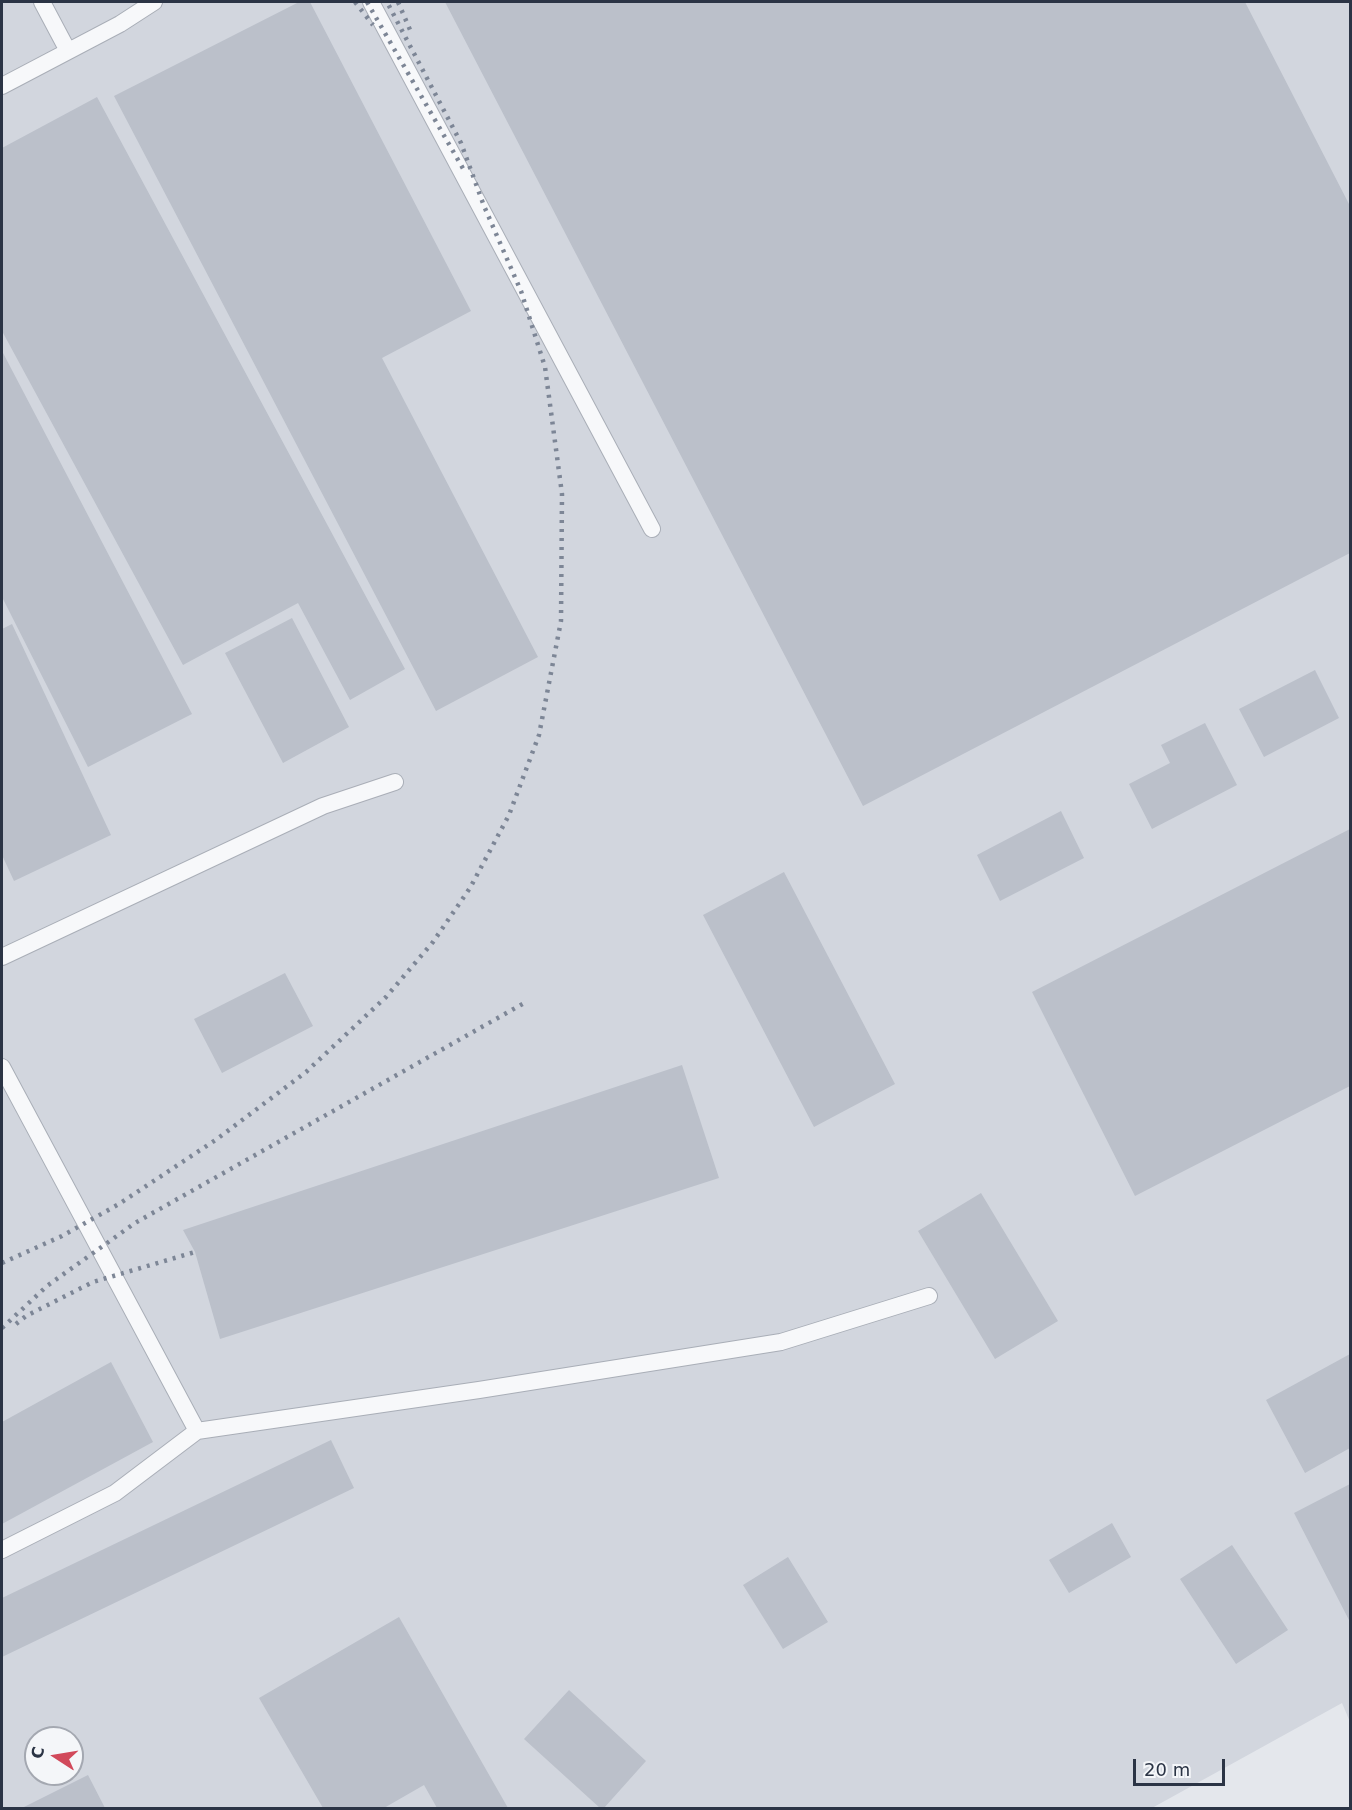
<!DOCTYPE html>
<meta charset="utf-8">
<style>
body{margin:0}
#map{position:relative;width:1352px;height:1810px;overflow:hidden;background:#e4e7ec;font-family:"DejaVu Sans",sans-serif}
canvas{display:block}
.frame{position:absolute;inset:0;border:3px solid #2b3445;pointer-events:none}
.north{position:absolute;left:24px;top:1726px;width:60px;height:60px;box-sizing:border-box;background:#f4f6f9;border:2px solid #a4a8b1;border-radius:50%;rotate:282deg;font-size:16px;font-weight:700;line-height:24px;text-align:center;color:#2b3445}
.north::after{content:'';display:block;margin:auto;width:21px;height:27px;background:#d1495b;clip-path:polygon(50% 0,100% 100%,50% 72%,0 100%)}
.scale{position:absolute;left:1133px;top:1759px;width:92px;height:27px;box-sizing:border-box;border:3px solid #2b3445;border-top:0;padding-left:8px;font-size:18px;line-height:21px;white-space:nowrap;color:#2b3445;-webkit-text-stroke:4px #f4f6f9;paint-order:stroke}
</style>
<div id="map">
<canvas width="1352" height="1810"></canvas>
<div class="frame"></div>
<div class="north">С</div>
<div class="scale">20 m</div>
</div>
<script>
const ctx = document.querySelector('canvas').getContext('2d');
ctx.lineJoin = 'round';
function paint(path, color) { ctx.fillStyle = color; ctx.fill(path, 'evenodd'); }
const toPath = rows => new Path2D(rows.map(r => 'M' + r).join(''));
function strokePath(path, color, width, dash) { ctx.strokeStyle = color; ctx.lineWidth = width; ctx.lineCap = dash ? 'butt' : 'round'; ctx.setLineDash(dash || []); ctx.stroke(path); }
paint(toPath([
 [2,2,1350,2,1350,1722,1342,1703,1152,1808,2,1808],
 [36,1738,72,1738,72,1774,36,1774]
]), '#d2d6de');
paint(toPath([
 [299,2,310,2,471,311,382,358,538,657,436,711,114,96],
 [445,2,1245,2,1350,206,1350,553,863,806],
 [97,97,405,669,350,700,298,603,183,665,2,331,2,148],
 [2,351,192,714,88,767,2,597],
 [292,618,349,727,283,763,225,653],
 [12,624,111,835,14,881,2,855,2,629],
 [1315,670,1339,718,1264,757,1239,709],
 [1205,723,1237,785,1152,829,1129,784,1170,763,1161,745],
 [1061,811,1084,858,1000,901,977,855],
 [1350,829,1350,1086,1135,1196,1032,992],
 [784,872,895,1084,814,1127,703,915],
 [285,973,313,1026,222,1073,194,1019],
 [682,1065,719,1178,220,1339,195,1252,183,1230],
 [981,1193,1058,1321,995,1359,918,1231],
 [1350,1354,1350,1448,1305,1473,1266,1400],
 [111,1362,153,1442,2,1524,2,1422],
 [331,1440,354,1488,2,1657,2,1598],
 [1350,1484,1350,1622,1294,1513],
 [1112,1523,1131,1557,1069,1593,1049,1560],
 [1232,1545,1288,1630,1236,1664,1180,1579],
 [788,1557,828,1622,783,1649,743,1585],
 [399,1617,508,1808,437,1808,424,1785,384,1808,323,1808,259,1698],
 [569,1690,646,1761,604,1808,600,1808,524,1739],
 [88,1775,105,1808,22,1808]
]), '#bbc0ca');
const lane = toPath([
 [42,2,68,51],
 [371,2,652,529],
 [2,86,120,24,154,2],
 [2,957,323,806,395,782],
 [2,1067,197,1431,479,1390,781,1342,929,1296],
 [2,1550,115,1493,197,1431]
]);
strokePath(lane, '#a9aeb7', 18);
strokePath(lane, '#f7f8fa', 16);
strokePath(toPath([
 [355,2,373,25],
 [367,2,465,172],
 [398,2,411,32],
 [2,1263,62,1236,119,1204,217,1139,306,1072,386,997,433,942,470,888,509,815,539,735,561,621,562,494,545,367,521,291,484,206,461,143,387,2],
 [16,1324,26,1316,93,1282,195,1252],
 [2,1328,47,1286,135,1223,526,1002]
]), '#7d8696', 4.5, [3, 6]);
</script>
